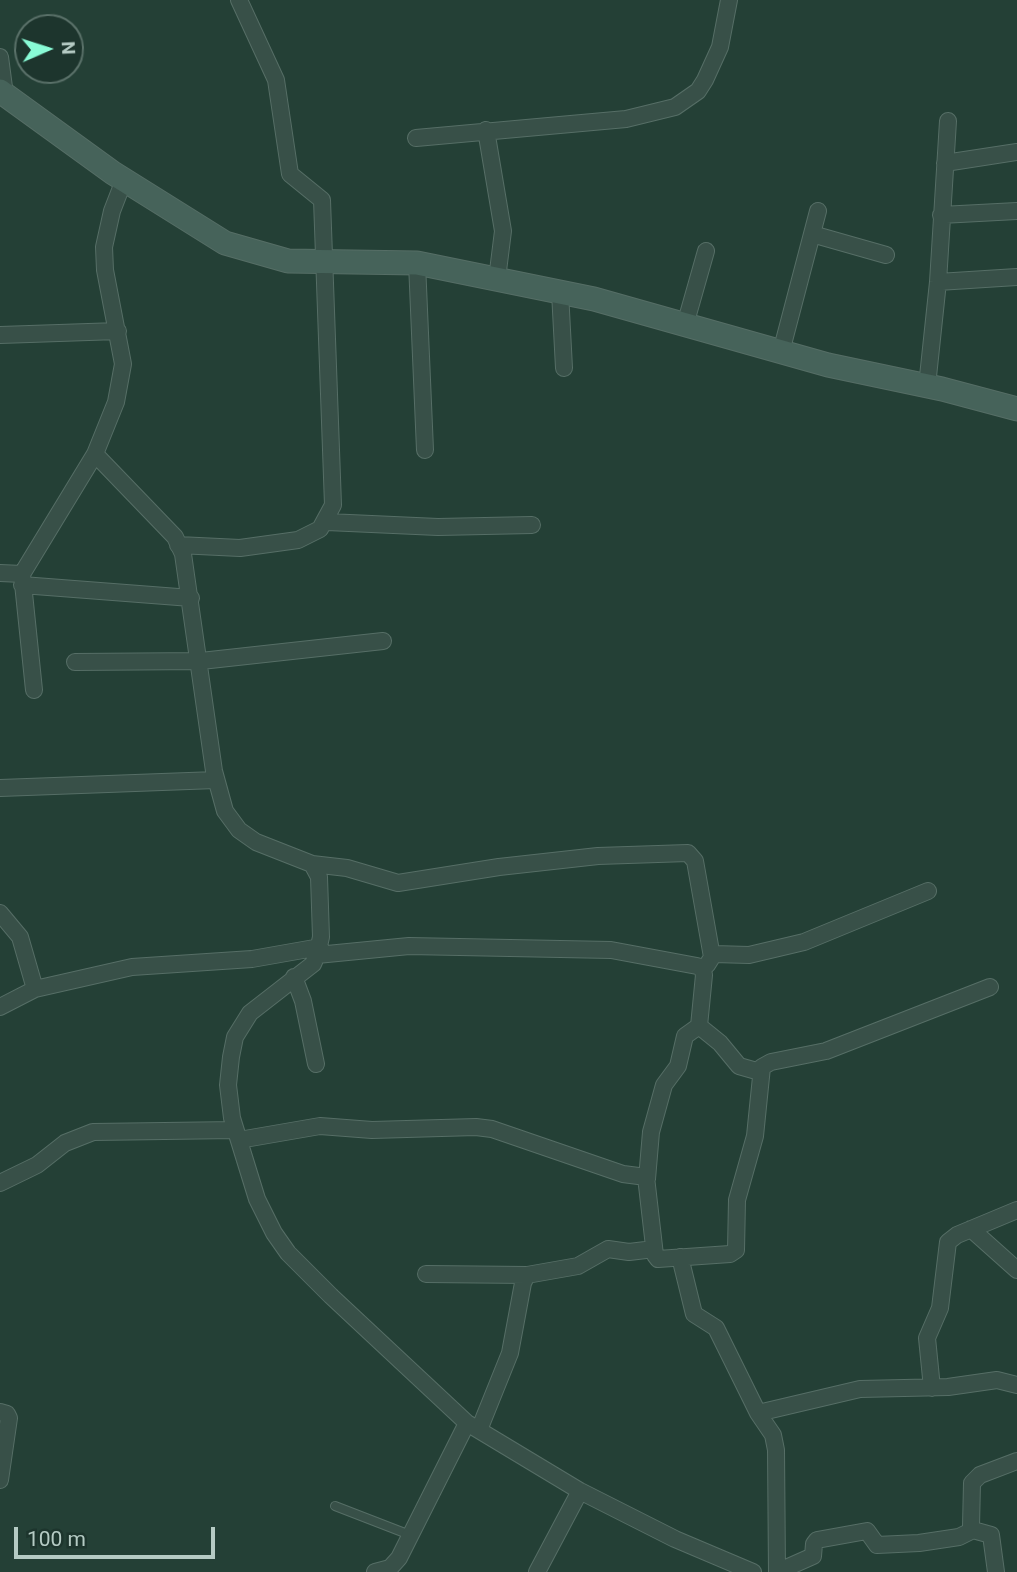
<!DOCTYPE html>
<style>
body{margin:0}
#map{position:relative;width:1017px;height:1572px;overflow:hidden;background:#244036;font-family:Roboto,sans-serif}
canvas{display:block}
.north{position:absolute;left:14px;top:14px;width:70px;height:70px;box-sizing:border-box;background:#1d352d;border:2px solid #5a7169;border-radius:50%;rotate:87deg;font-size:19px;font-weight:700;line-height:28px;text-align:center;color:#b5cbc4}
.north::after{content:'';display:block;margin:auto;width:24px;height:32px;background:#89fbd6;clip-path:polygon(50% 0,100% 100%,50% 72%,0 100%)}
.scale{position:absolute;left:14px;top:1527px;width:201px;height:32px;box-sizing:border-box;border:4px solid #b5cbc4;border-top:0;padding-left:9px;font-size:21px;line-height:24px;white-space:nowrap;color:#b5cbc4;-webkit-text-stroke:5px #1d352d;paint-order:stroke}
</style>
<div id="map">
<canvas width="1017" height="1572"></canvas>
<div class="north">N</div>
<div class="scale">100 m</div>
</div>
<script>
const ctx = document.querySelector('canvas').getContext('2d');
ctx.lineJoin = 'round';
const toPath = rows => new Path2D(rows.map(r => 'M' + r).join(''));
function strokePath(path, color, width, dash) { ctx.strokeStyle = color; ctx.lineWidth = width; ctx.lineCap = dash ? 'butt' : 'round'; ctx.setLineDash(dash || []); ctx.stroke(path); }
const service = toPath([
 [335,1506,410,1535]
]);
const minor = toPath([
 [0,57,5,95],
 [486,130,503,231,497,279],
 [416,138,626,119,675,107,698,91,705,80,720,47,729,0],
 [945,163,1017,152],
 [941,215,1017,211],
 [812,234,886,255],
 [417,263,425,450],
 [938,282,1017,277],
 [560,292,564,368],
 [685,325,706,251],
 [0,335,118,331],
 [781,352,818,211],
 [927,386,938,282,948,121],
 [95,454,175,537,183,554,214,771,225,811,239,830,256,842,312,864,319,877,321,937,317,955,313,964,250,1013,235,1037,231,1057,228,1085,232,1118,257,1199,274,1233,288,1253,331,1296,467,1423,580,1491,675,1539,753,1572],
 [327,522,438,527,532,525],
 [178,545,240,548,298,540,320,529,333,505,322,200,290,174,276,80,239,0],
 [0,573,22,574],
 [22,585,191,598],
 [75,662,201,661,383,641],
 [34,690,22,574,95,454,116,402,123,364,105,270,104,247,112,211,124,180],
 [0,788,216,780],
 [312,864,347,868,398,883,499,867,598,856,688,853,695,861,712,957],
 [0,913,20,937,35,989],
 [317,955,409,946,611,950,697,966,702,968,704,975,699,1026,720,1043,739,1066,760,1072],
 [707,965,714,954,749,955,804,942,928,891],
 [294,977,303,1001,316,1064],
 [0,1007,35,989,132,967,252,959,320,947],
 [239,1140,320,1126,372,1130,476,1127,492,1129,623,1174,646,1177,655,1255,658,1259,730,1254,736,1250,737,1200,755,1136,762,1067,771,1062,826,1051,990,987],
 [647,1179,651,1132,664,1085,678,1066,685,1036,699,1026],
 [0,1183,37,1165,65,1143,93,1132,235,1130],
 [971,1229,1017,1270],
 [680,1257,694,1314,716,1328,758,1413,773,1435,776,1450,777,1572],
 [426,1274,527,1275],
 [932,1388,927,1338,940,1308,948,1242,957,1235,1017,1210],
 [0,1412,7,1414,9,1418,0,1480],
 [758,1413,860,1389,948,1387,997,1380,1017,1385],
 [479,1430,510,1353,523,1283,527,1275,578,1266,608,1249,629,1252,654,1249],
 [375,1572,390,1568,399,1558,467,1423],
 [537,1572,580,1491],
 [777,1572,813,1556,814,1544,817,1540,867,1531,877,1545,919,1543,959,1537,973,1530],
 [996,1572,991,1535,973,1530,971,1526,972,1483,980,1475,1017,1461]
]);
const secondary = toPath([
 [0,91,113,173,225,243,288,261,417,263,594,299,828,365,942,389,1017,409]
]);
strokePath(service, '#566e66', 10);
strokePath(minor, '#566e66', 18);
strokePath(secondary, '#566e66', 25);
strokePath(service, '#385048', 8);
strokePath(minor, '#385048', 16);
strokePath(secondary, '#46635a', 23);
</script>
